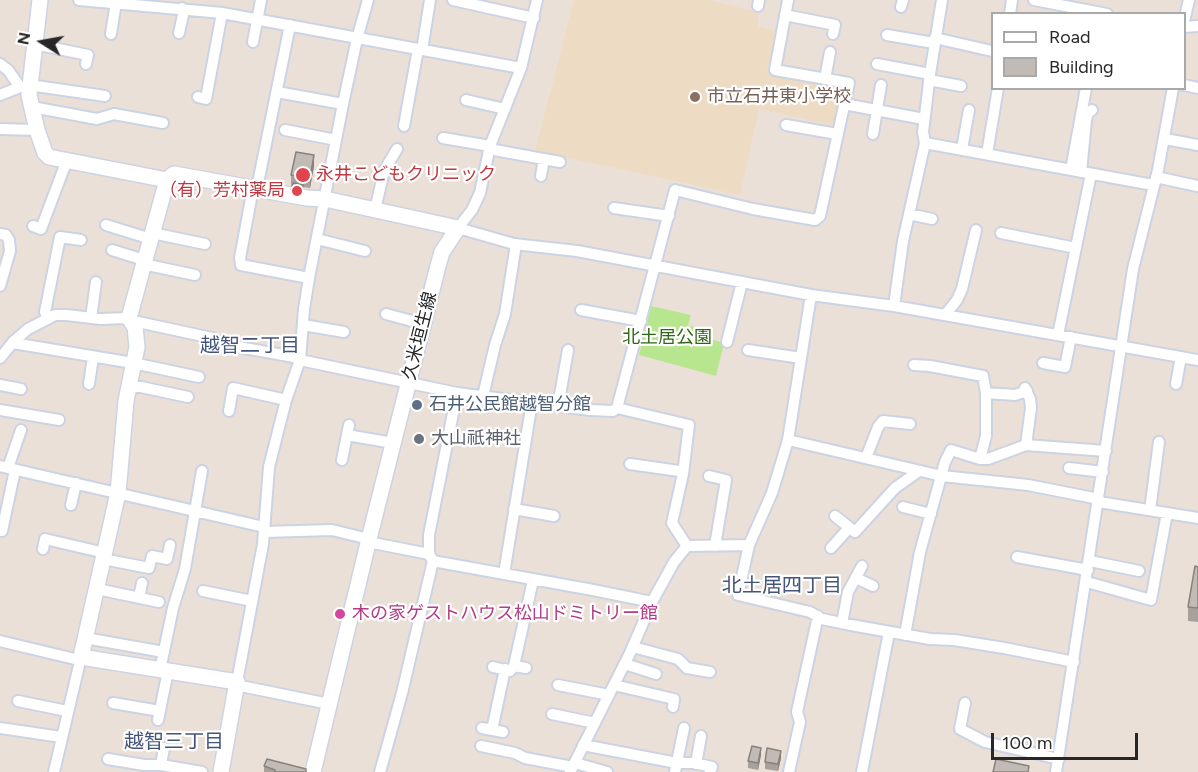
<!DOCTYPE html>
<meta charset="utf-8">
<style>
body{margin:0}
#map{position:relative;width:1198px;height:772px;overflow:hidden;background:#ebe0d7;font-family:Figtree,sans-serif}
canvas{display:block}
.legend{position:absolute;left:991px;top:12px;width:195px;height:78px;box-sizing:border-box;background:#fff;border:2px solid #a9a9a9;margin:0;padding:8px 10px;list-style:none;font-size:18px;color:#272727}
.legend li{display:flex;align-items:center;gap:12px;height:30px}
.legend b{width:30px;border:2px solid #a9a9a9}
.north{position:absolute;left:12px;top:12px;width:60px;height:60px;-webkit-text-stroke:4px #fff;paint-order:stroke;rotate:281deg;font-size:16px;font-weight:700;line-height:24px;text-align:center;color:#272727}
.north::after{content:'';display:block;margin:auto;width:21px;height:27px;background:#272727;clip-path:polygon(50% 0,100% 100%,50% 72%,0 100%)}
.scale{position:absolute;left:991px;top:733px;width:147px;height:27px;box-sizing:border-box;border:3px solid #272727;border-top:0;padding-left:8px;font-size:18px;line-height:21px;white-space:nowrap;color:#272727;-webkit-text-stroke:4px #fff;paint-order:stroke}
</style>
<div id="map">
<canvas width="1198" height="772"></canvas>
<ul class="legend">
<li><b style="height:8px;background:#fff"></b>Road</li>
<li><b style="height:16px;background:#c2bab4"></b>Building</li>
</ul>
<div class="north">N</div>
<div class="scale">100 m</div>
</div>
<script>
const ctx = document.querySelector('canvas').getContext('2d');
ctx.lineJoin = 'round';
function paint(path, color) { ctx.fillStyle = color; ctx.fill(path, 'evenodd'); }
const toPath = rows => new Path2D(rows.map(r => 'M' + r).join(''));
function strokePath(path, color, width, dash) { ctx.strokeStyle = color; ctx.lineWidth = width; ctx.lineCap = dash ? 'butt' : 'round'; ctx.setLineDash(dash || []); ctx.stroke(path); }
function label(font, color, halo, rows, align = 'center') {
  ctx.font = font + ' Figtree,"Noto Sans JP",sans-serif'; ctx.lineWidth = 4.5; ctx.setLineDash([]); ctx.textBaseline = 'middle'; ctx.strokeStyle = halo; ctx.fillStyle = color; for (const [text, x, y, turn = 0] of rows) {
    ctx.save(); ctx.translate(x, y); ctx.rotate((+turn || 0) * Math.PI / 180); ctx.textAlign = isNaN(turn) ? turn : align; if (halo) ctx.strokeText(text, 0, 0); ctx.fillText(text, 0, 0); ctx.restore();
  }
}
paint(toPath([
 [574,0,709,0,758,12,758,26,776,31,767,71,843,86,834,125,759,109,740,195,535,151]
]), '#eedbc4');
paint(toPath([
 [651,306,691,315,688,325,710,331,708,338,724,343,716,376,639,355]
]), '#b8e68f');
const minor = toPath([
 [79,0,222,13,521,68],
 [453,0,534,18],
 [537,0,521,68,490,146,480,193,472,210,458,228,514,244,577,251,811,295,894,306,1198,360],
 [1034,0,1107,14],
 [758,6,759,0],
 [901,7,903,0],
 [1010,14,1012,0],
 [785,15,835,25,833,34],
 [1184,21,1189,0],
 [1184,27,1198,26],
 [179,33,183,15,182,8],
 [111,34,116,2],
 [887,35,934,43],
 [935,38,992,51],
 [253,42,261,0],
 [34,44,88,55,86,64],
 [422,50,430,0],
 [0,64,8,70,20,87,0,95],
 [877,64,930,74],
 [825,79,830,52],
 [929,80,961,86],
 [29,85,105,96],
 [1184,85,1198,88],
 [277,92,343,104],
 [198,97,206,99,222,13],
 [466,100,505,109],
 [844,104,924,119],
 [32,107,97,119,114,114,163,123],
 [786,125,837,134],
 [404,126,418,49],
 [0,129,37,130],
 [285,130,336,140],
 [873,134,881,85],
 [443,138,490,146],
 [1165,139,1198,145],
 [925,143,1153,185],
 [489,149,560,162],
 [962,149,969,110],
 [987,154,998,88],
 [1071,170,1086,88],
 [1081,172,1086,120,1088,113,1092,110],
 [541,176,544,159],
 [1156,177,1197,186],
 [253,188,240,258,241,265,309,278],
 [257,188,290,25],
 [614,208,669,216],
 [375,210,384,171,397,149],
 [909,214,932,219],
 [106,225,151,239],
 [33,226,41,229,67,160],
 [152,233,205,244],
 [1001,233,1076,248],
 [0,234,6,235,9,240,10,251,0,286],
 [317,239,365,251],
 [112,250,144,260],
 [143,264,195,275],
 [811,295,788,440,772,493,749,545,738,595,810,612,822,619,851,625,930,639,954,640,1004,648,1074,662],
 [894,306,903,241,925,143,923,132,930,74,942,0],
 [581,310,641,321],
 [386,314,423,324],
 [945,315,957,300,962,289,976,230],
 [48,318,45,312,60,237,81,240],
 [91,318,96,282],
 [133,325,138,322,212,338,222,344,294,357,300,360,457,393,429,535,429,554],
 [303,325,344,332],
 [1058,335,1091,174],
 [727,342,742,282],
 [13,343,133,363,199,377],
 [748,350,801,358],
 [0,358,14,341,28,329,55,315,67,315,100,319,129,318],
 [1043,363,1065,367,1071,337],
 [914,365,930,366,983,376,986,393,986,436,980,459],
 [89,384,93,357],
 [1176,384,1181,357],
 [0,385,21,389],
 [129,387,141,387,188,397],
 [1025,388,1030,399,1031,408,1026,445,1106,451],
 [457,393,590,410,613,411,617,408,675,190,753,209,815,220,820,216,849,83,775,70,788,0],
 [986,393,1015,395,1027,391],
 [483,396,495,345,505,314,516,244],
 [558,406,568,350],
 [617,408,689,425,683,474,672,523,687,546],
 [0,410,59,420],
 [229,411,233,388,286,400],
 [347,435,393,443],
 [788,440,942,476,1028,485,1099,499],
 [866,458,878,427,883,421,910,424],
 [342,460,349,425],
 [630,464,679,471,683,474],
 [0,466,264,527],
 [8,468,21,430],
 [1069,468,1103,472],
 [709,476,726,480,715,546],
 [1099,502,1198,518],
 [71,505,76,483],
 [903,507,931,514],
 [514,509,554,516],
 [1150,510,1159,442],
 [835,516,855,532,895,488,919,471],
 [2,531,15,470],
 [264,532,332,530,369,539],
 [368,542,429,554,433,561,593,590,652,602],
 [831,548,849,528],
 [43,549,45,539,105,553],
 [1017,557,1088,570],
 [103,559,149,568,152,556,167,559,170,545],
 [1090,561,1139,571],
 [504,574,532,402],
 [856,578,873,586],
 [1087,582,1151,600,1167,513],
 [97,589,159,602],
 [203,591,252,601],
 [139,598,142,583],
 [842,623,848,592,862,566],
 [905,635,920,552,945,462,951,450,980,459,988,459,1026,445],
 [85,638,164,652],
 [0,641,79,660],
 [633,647,678,659,687,668,710,672],
 [625,664,656,674],
 [514,666,526,668],
 [493,667,510,671,514,666,533,580],
 [160,670,173,608,185,569,202,471],
 [237,682,263,544,269,467,286,400,300,360,304,309,309,278,343,104,357,39,368,0],
 [236,685,329,704],
 [558,685,609,695],
 [614,685,674,699,673,707],
 [18,701,67,711],
 [113,703,160,711],
 [965,703,960,729,985,742,1059,759],
 [552,714,595,723],
 [158,720,168,671],
 [0,728,61,737],
 [482,728,503,732],
 [492,730,505,669],
 [583,745,677,763,694,763,712,767,710,772],
 [481,746,515,753,525,758,573,767],
 [108,759,144,765,161,765,202,772],
 [575,763,607,772],
 [696,764,701,736],
 [161,765,164,748],
 [54,772,81,657],
 [380,772,402,693,433,561],
 [570,772,630,653,652,602,674,562,687,546,749,545],
 [675,772,684,728],
 [789,772,800,722,797,712,818,616],
 [862,772,889,632],
 [1056,772,1133,269,1158,170,1173,88]
]);
const secondary = toPath([
 [40,0,29,95,37,130,45,153,49,157,167,180,174,174,307,198,325,199,458,228,442,252,438,266,369,539,313,772],
 [167,180,129,318,135,327,137,347,126,401,118,493,81,657,237,682,221,772]
]);
strokePath(minor, '#ccd3e2', 14);
strokePath(secondary, '#ccd3e2', 18);
strokePath(minor, '#fff', 10);
strokePath(secondary, '#fff', 15);
paint(toPath([
 [314,166,310,188,303,187,302,195,291,193,292,185,291,185,291,175],
 [1198,567,1198,622,1188,621,1188,607],
 [761,755,758,770,748,768,748,761],
 [781,758,778,771,765,769,765,762],
 [264,766,306,772,264,772]
]), '#a7a09b');
paint(toPath([
 [314,155,314,166,310,188,310,178],
 [761,748,761,755,758,770,758,763],
 [781,751,781,758,778,771,778,764]
]), '#88827e');
const building = toPath([
 [296,152,314,155,310,178,291,175,296,152],
 [293,183,303,185,302,192,291,190,293,183],
 [1195,566,1198,567,1198,608,1188,607,1195,566],
 [752,746,761,748,758,763,748,761,752,746],
 [767,748,781,751,778,764,765,762,767,748],
 [267,759,306,769,306,772,275,772,275,770,264,766,267,759],
 [996,759,1029,766,1028,772,993,772,996,759]
]);
paint(building, '#c2bab4');
strokePath(building, '#88827e', 1.5);
for (const [x, y, r, color] of [
 [695,97,6,"#8d6e63"],
 [303,175,8,"#e0444e"],
 [297,191,6,"#e0444e"],
 [417,405,6,"#5c6f8a"],
 [419,439,6,"#6b7280"],
 [340,614,6,"#d1479c"]
]) { const dot = new Path2D(); dot.arc(x, y, r, 0, 2 * Math.PI); ctx.fillStyle = color; ctx.fill(dot); strokePath(dot, '#fff', 2); }
label('18px', '#785e54', '#fff', [
 ["市立石井東小学校",707,97]
], 'left');
label('18px', '#be3a42', '#fff', [
 ["永井こどもクリニック",316,175],
 ["（有）芳村薬局",285,191,"right"]
], 'left');
label('18px', '#272727', '#fff', [
 ["久米垣生線",420,336,-76]
]);
label('18px', '#306614', '#fff', [
 ["北土居公園",667,338]
]);
label('18px', '#4e5e75', '#fff', [
 ["石井公民館越智分館",429,405]
], 'left');
label('18px', '#5b616d', '#fff', [
 ["大山祇神社",431,439]
], 'left');
label('18px', '#b23c85', '#fff', [
 ["木の家ゲストハウス松山ドミトリー館",352,614]
], 'left');
label('20px', '#455579', '#fff', [
 ["越智二丁目",250,346],
 ["北土居四丁目",782,586],
 ["越智三丁目",174,742]
]);
</script>
